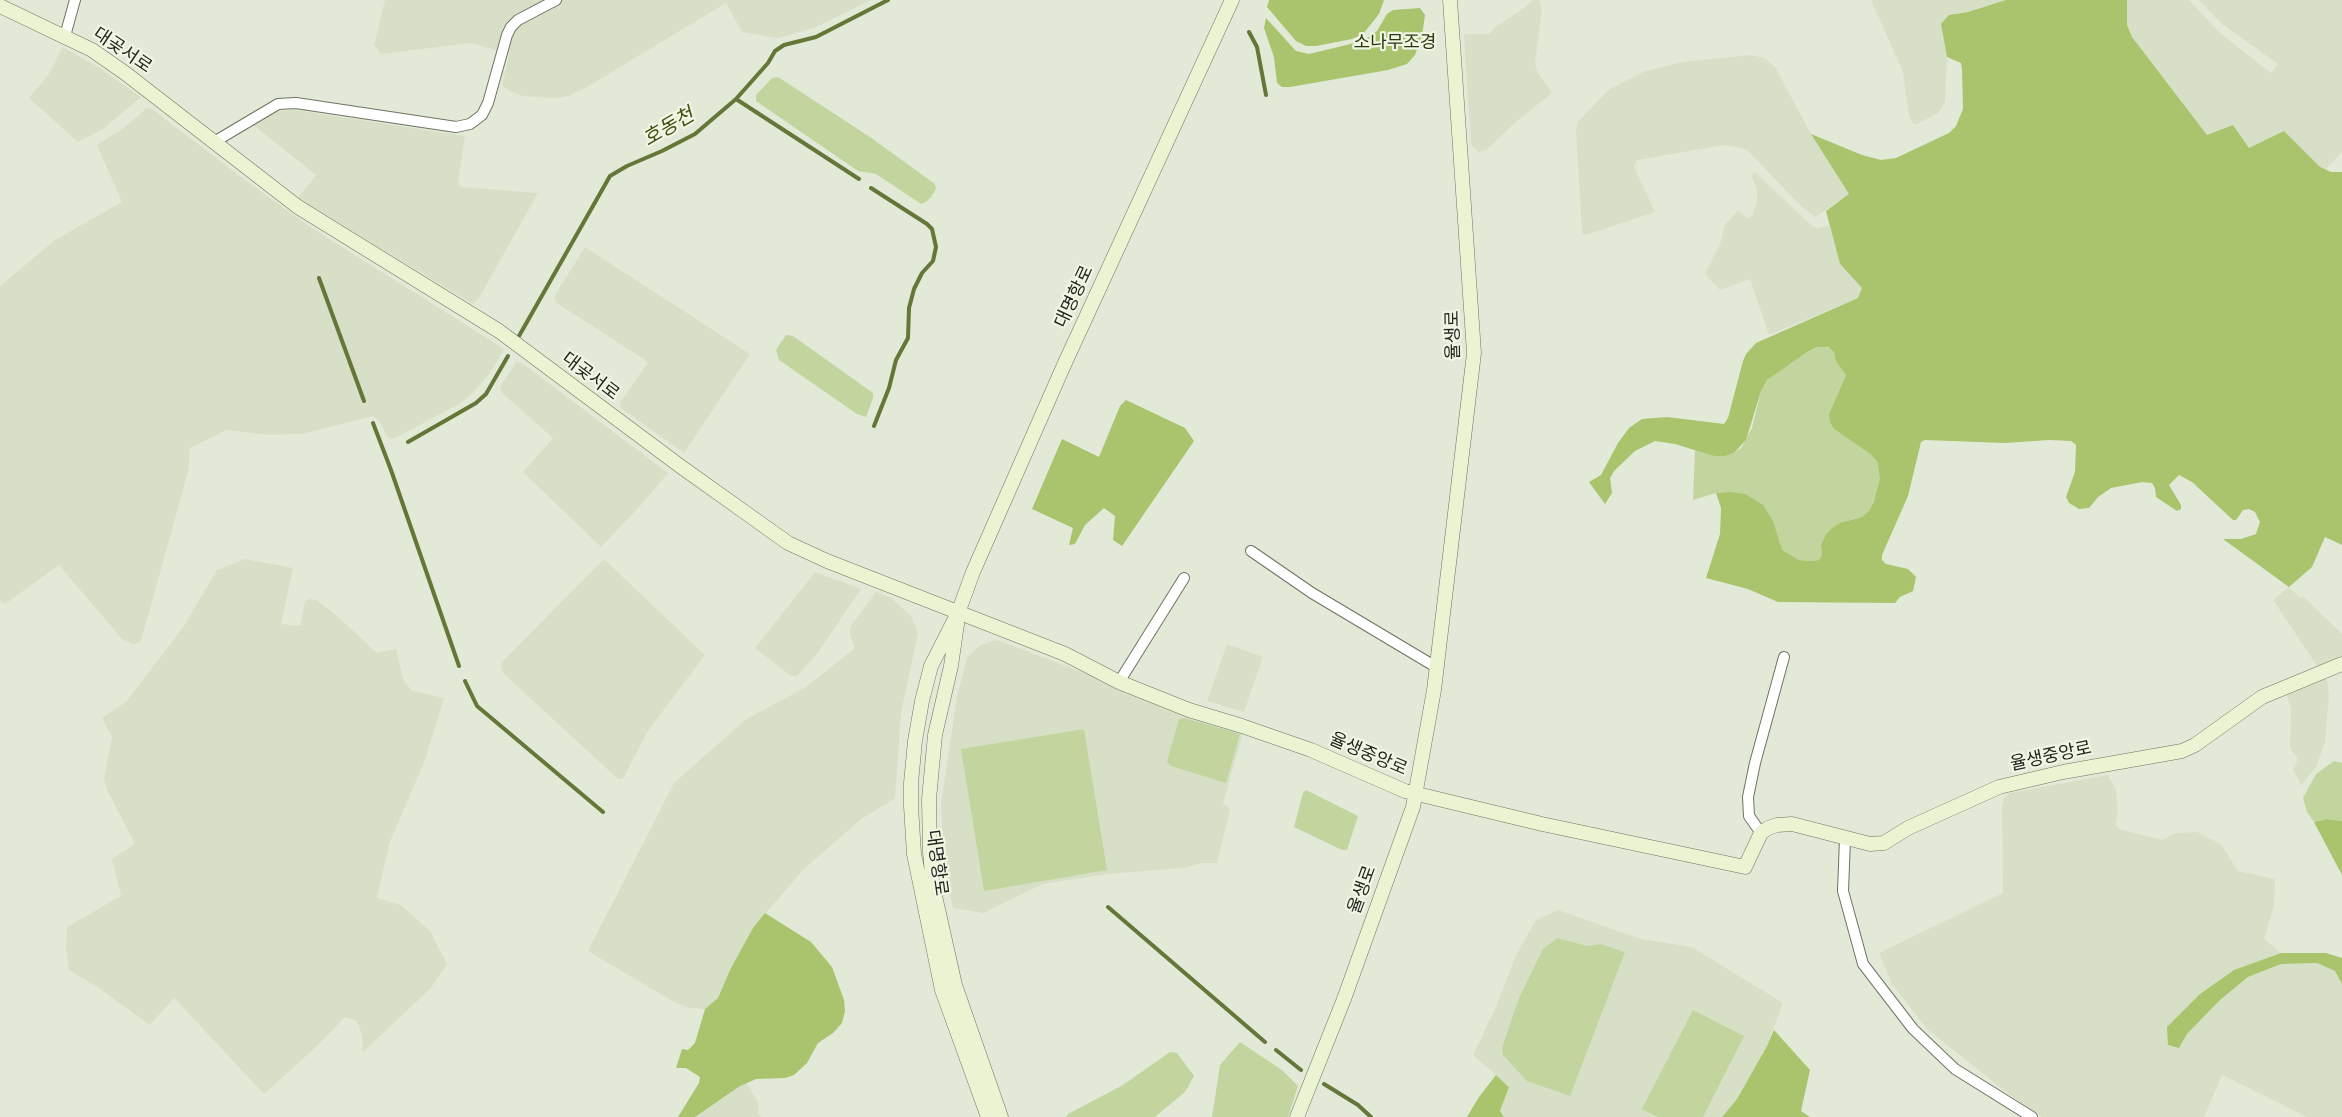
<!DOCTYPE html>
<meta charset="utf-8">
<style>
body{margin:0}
canvas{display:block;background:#e2e9d6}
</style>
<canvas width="2342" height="1117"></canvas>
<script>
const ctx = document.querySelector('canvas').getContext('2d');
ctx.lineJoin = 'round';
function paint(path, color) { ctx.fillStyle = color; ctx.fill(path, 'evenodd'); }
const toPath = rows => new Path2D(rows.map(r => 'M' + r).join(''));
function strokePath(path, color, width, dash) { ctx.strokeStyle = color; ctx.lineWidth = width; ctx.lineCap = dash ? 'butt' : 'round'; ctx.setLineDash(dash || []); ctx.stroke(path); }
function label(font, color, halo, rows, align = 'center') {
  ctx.font = font + ' Roboto,"Noto Sans KR",sans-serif'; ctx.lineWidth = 4.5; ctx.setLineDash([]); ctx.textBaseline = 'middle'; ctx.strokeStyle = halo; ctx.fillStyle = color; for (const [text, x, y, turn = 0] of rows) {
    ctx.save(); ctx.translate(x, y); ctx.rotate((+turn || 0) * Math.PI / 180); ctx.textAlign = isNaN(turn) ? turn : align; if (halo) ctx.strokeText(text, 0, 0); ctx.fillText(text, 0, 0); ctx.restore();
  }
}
paint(toPath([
 [385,0,871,0,814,28,778,38,742,32,726,3,587,87,568,96,554,98,522,96,510,91,502,86,509,54,471,43,381,54,374,45],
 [1533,0,1539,0,1542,9,1535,63,1537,71,1552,93,1517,121,1486,150,1479,152,1473,147,1471,144,1464,34,1490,34,1495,27,1524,8],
 [1871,0,2006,0,1968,12,1957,13,1941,24,1947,57,1945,102,1938,113,1915,125,1909,117,1903,72],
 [2127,0,2189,0,2220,33,2271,73,2278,64,2222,24,2199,0,2342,0,2342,152,2325,170,2207,135,2132,37,2127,25],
 [63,47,98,67,141,97,103,129,78,142,29,98,48,75],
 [1750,55,1765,58,1775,67,1811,134,1850,194,1815,217,1800,205,1749,152,1742,148,1724,145,1637,160,1634,166,1635,169,1655,212,1586,235,1582,233,1576,129,1578,122,1593,106,1610,89,1645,71,1683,62],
 [147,108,152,109,249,183,312,228,504,349,492,370,472,394,459,404,393,439,387,437,379,421,373,416,303,434,268,435,227,430,190,448,188,472,142,637,139,642,133,644,122,639,59,565,5,604,0,601,0,286,55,240,122,202,97,145,125,127],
 [295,110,465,136,458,183,460,187,538,193,479,298,473,304,298,198,316,175,252,124,279,111],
 [1755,172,1812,226,1817,228,1829,225,1840,264,1862,288,1858,298,1769,335,1750,279,1720,290,1705,274,1720,244,1725,225,1738,210,1747,218,1752,216,1757,203,1757,189,1751,175],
 [585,247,750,354,684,453,621,408,620,403,648,362,557,303,554,298,557,292],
 [516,362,522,363,668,473,641,505,601,547,523,472,553,438,502,393,500,387],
 [245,559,293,568,281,624,300,626,305,602,309,599,316,600,336,615,377,653,396,649,403,679,412,691,444,698,425,760,389,844,377,898,401,905,430,931,447,964,431,988,363,1052,362,1035,357,1021,345,1017,317,1046,264,1094,174,998,150,1025,96,986,69,970,66,946,67,927,121,896,112,859,135,844,107,790,104,779,112,737,102,718,126,702,184,626,217,570],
 [604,559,705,655,647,732,623,779,618,779,504,674,501,668,502,662],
 [815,572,861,589,817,654,797,676,791,676,755,648],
 [2289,587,2300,598,2303,596,2342,634,2342,663,2326,670,2329,695,2325,742,2316,767,2301,786,2293,769,2298,759,2290,748,2291,708,2284,687,2321,672,2273,600],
 [876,592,890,597,911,616,918,633,901,713,895,798,860,820,803,870,753,928,718,998,705,1009,689,1008,674,1002,588,951,674,783,745,720,806,687,855,648,850,636,850,627],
 [997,640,1243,733,1223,803,1230,809,1217,863,1202,863,1184,868,1107,874,1043,884,983,913,953,908,944,863,941,805,957,696,967,658,980,645],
 [1227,644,1263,657,1244,712,1207,701],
 [2108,775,2116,790,2118,811,2116,824,2119,829,2162,840,2176,833,2197,832,2221,844,2238,871,2275,879,2274,906,2264,939,2281,953,2234,970,2200,994,2179,1048,2187,1034,2220,1000,2248,977,2281,964,2317,963,2335,971,2342,984,2342,1117,2307,1117,2222,1075,2204,1117,2042,1117,2010,1095,1928,1030,1892,984,1879,953,2003,893,2002,805,2004,798,2010,793],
 [1558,910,1641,939,1692,947,1783,1003,1767,1046,1737,1099,1722,1117,1504,1117,1500,1111,1509,1086,1473,1055,1496,1007,1516,955,1536,920],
 [746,1082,759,1104,758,1113,761,1117,695,1117]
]), '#d7e0c6');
paint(toPath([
 [778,77,870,137,935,184,936,189,931,197,926,202,921,204,876,174,858,171,756,101,756,95,772,78],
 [786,335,793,336,873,393,873,398,866,417,857,414,779,360,776,350],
 [1822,346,1832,349,1846,375,1829,414,1834,429,1870,454,1877,461,1880,479,1878,491,1869,511,1862,517,1847,521,1825,536,1821,545,1822,555,1819,560,1811,561,1799,560,1782,551,1778,544,1730,492,1716,493,1693,500,1695,450,1714,456,1734,453,1741,448,1752,428,1761,391,1767,380,1790,362,1807,352],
 [1185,718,1240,734,1226,783,1171,766,1167,761,1179,719],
 [1084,729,1107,870,984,891,961,749],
 [2334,761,2342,763,2342,821,2327,819,2314,822,2307,812,2303,798,2316,774],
 [1306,790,1358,816,1347,850,1342,850,1294,827,1303,793],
 [1557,938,1587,946,1601,944,1625,952,1570,1096,1527,1081,1503,1055,1502,1048,1519,998,1543,949],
 [1693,1010,1744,1036,1703,1117,1658,1117,1642,1109],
 [1240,1042,1282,1070,1298,1086,1288,1117,1212,1117,1220,1065],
 [1170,1052,1177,1053,1194,1076,1185,1092,1155,1117,1066,1117,1068,1114,1123,1085]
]), '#c3d59e');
paint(toPath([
 [1269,0,1384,0,1379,14,1363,34,1352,39,1316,46,1306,46,1296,41,1267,7],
 [2006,0,2127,0,2127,25,2132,37,2207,135,2233,125,2249,148,2284,131,2320,167,2331,172,2342,172,2342,545,2325,537,2312,567,2289,587,2223,539,2241,539,2256,534,2260,522,2255,512,2249,509,2243,510,2236,520,2233,520,2192,482,2179,475,2169,485,2181,505,2181,509,2177,511,2156,497,2155,488,2152,483,2142,482,2111,488,2098,497,2089,508,2079,509,2069,503,2066,497,2075,472,2076,445,2071,441,2049,440,2005,443,1925,440,1921,442,1908,496,1882,555,1882,560,1886,564,1908,569,1916,577,1913,591,1900,597,1895,603,1778,602,1748,589,1706,578,1720,534,1721,508,1716,493,1730,492,1745,494,1763,505,1773,521,1782,550,1799,560,1811,561,1819,560,1822,555,1821,545,1825,536,1832,528,1840,523,1862,517,1869,511,1874,501,1880,479,1877,461,1870,454,1834,429,1830,422,1829,414,1846,375,1836,361,1834,352,1828,347,1818,347,1807,352,1767,380,1761,391,1746,440,1734,453,1724,456,1714,456,1675,444,1655,441,1635,451,1615,470,1610,478,1612,493,1605,504,1589,482,1601,475,1618,443,1629,428,1642,419,1667,417,1724,424,1728,418,1743,361,1746,354,1756,343,1858,298,1862,288,1840,264,1826,211,1849,194,1811,134,1862,155,1881,160,1896,158,1949,133,1956,126,1963,109,1962,69,1961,63,1947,57,1941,24,1949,15,1968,12],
 [1420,8,1425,15,1422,36,1415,55,1407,64,1388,70,1290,87,1282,87,1277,83,1274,57,1264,28,1266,18,1296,51,1309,54,1363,41,1377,31,1387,14,1393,10],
 [1126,400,1185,428,1194,441,1122,546,1113,540,1115,516,1104,508,1085,525,1075,544,1069,545,1073,528,1032,509,1062,439,1099,457,1120,406],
 [2327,819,2342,821,2342,875,2314,822],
 [765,913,811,942,832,967,844,1000,845,1011,842,1023,833,1033,818,1043,807,1063,794,1075,785,1078,756,1079,740,1086,695,1117,678,1117,699,1083,700,1077,686,1068,676,1068,682,1049,688,1050,695,1043,705,1009,718,998,731,968,753,928],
 [2281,953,2326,953,2342,958,2342,984,2335,971,2317,963,2281,964,2248,977,2220,1000,2187,1034,2179,1048,2168,1045,2167,1027,2200,994,2234,970],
 [1774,1030,1810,1070,1801,1111,1810,1117,1722,1117,1737,1099,1767,1046],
 [1496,1075,1509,1087,1500,1111,1504,1117,1467,1117,1479,1097]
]), '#a9c46d');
strokePath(toPath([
 [1249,32,1257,47,1266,95],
 [736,99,859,179],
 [871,188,927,224,932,229,936,247,933,261,922,273,914,289,909,308,908,338,896,360,889,388,874,426],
 [319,278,364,401],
 [519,336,610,176,627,166,662,151,695,134,736,99,768,63,775,51,784,45,816,37,888,0],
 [373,423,391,470,459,666],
 [408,442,476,403,486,394,508,356],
 [465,681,477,706,603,812],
 [1108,907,1265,1042],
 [1276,1050,1301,1070],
 [1324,1084,1358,1105,1371,1117]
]), '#647638', 4);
const street = toPath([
 [65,36,75,0],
 [214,142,278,104,296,103,456,127,470,124,482,115,488,103,507,35,511,27,518,20,556,0],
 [1251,551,1312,593,1436,667],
 [1119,682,1184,578],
 [1761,833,1749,816,1748,797,1755,763,1784,657],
 [1845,839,1843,891,1863,964,1913,1029,1955,1069,2032,1117]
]);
const secondary = toPath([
 [0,6,92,50,125,73,298,207,499,331,680,466,788,543,827,561,1065,654,1119,682,1189,710,1242,726,1311,750,1405,791,1542,824,1745,867,1761,833,1768,828,1777,825,1792,824,1870,844,1884,843,1908,828,1999,787,2063,772,2182,751,2195,745,2262,697,2342,664],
 [957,624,951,666,935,735,929,799,930,852,933,887,955,985,1001,1117],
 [988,1117,942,990,914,854,911,806,911,783,915,741,922,701,931,666,958,613,973,572,1064,365,1232,0],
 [1297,1117,1344,999,1413,807,1434,690,1474,353,1450,0]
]);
strokePath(street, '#6e7464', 12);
strokePath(secondary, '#6e7464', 15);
strokePath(street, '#fff', 10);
strokePath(secondary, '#eaf4d2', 14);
label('18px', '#2d3813', '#eff6e3', [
 ["소나무조경",1395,43]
]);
label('18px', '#24261f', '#eff6e3', [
 ["대곶서로",122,51,34],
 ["대명항로",1075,297,-65],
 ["율생로",1454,335,-91],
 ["대곶서로",590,377,37],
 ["율생중앙로",1368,755,23],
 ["율생중앙로",2051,757,-12],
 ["대명항로",936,863,82],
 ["율생로",1363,890,-70]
]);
label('italic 20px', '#405010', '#eff6e3', [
 ["호동천",669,128,-30]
]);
</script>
